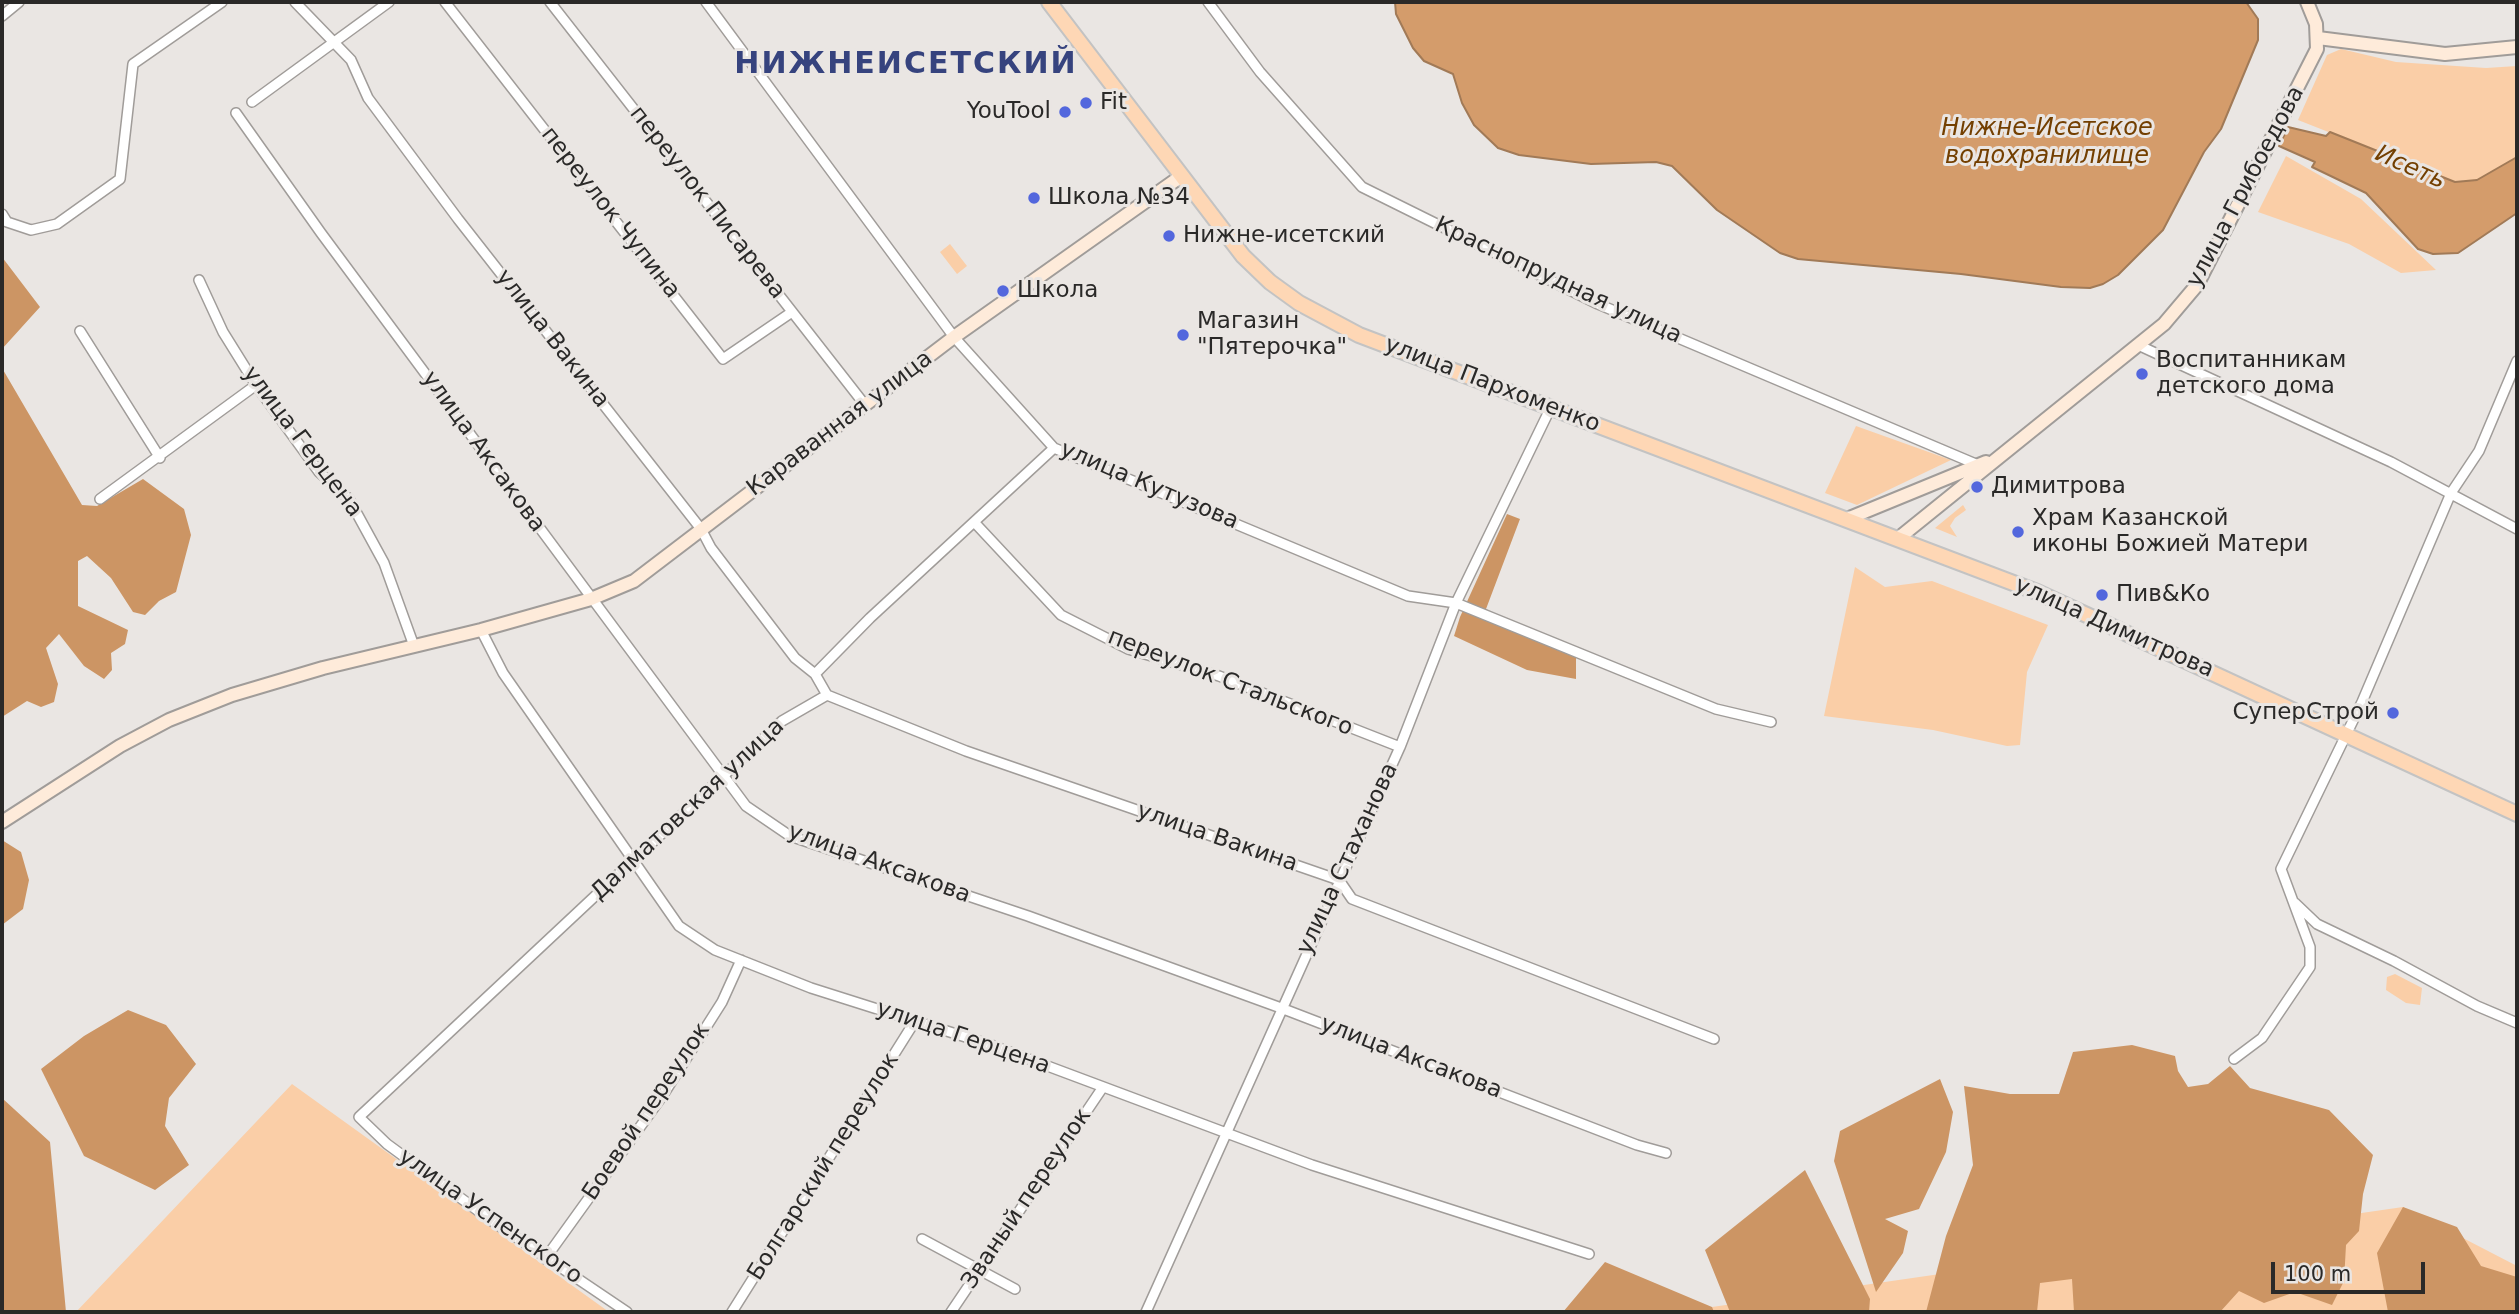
<!DOCTYPE html>
<meta charset="utf-8">
<style>
body{margin:0}
#map{position:relative;width:2519px;height:1314px;overflow:hidden;background:#eae6e3;font-family:"DejaVu Sans",sans-serif}
canvas{display:block}
.frame{position:absolute;inset:0;border:4px solid #2a2928;pointer-events:none}
.scale{position:absolute;left:2271px;top:1262px;width:154px;height:32px;box-sizing:border-box;border:4px solid #2a2928;border-top:0;padding-left:9px;font-size:21px;line-height:24px;white-space:nowrap;color:#2a2928;-webkit-text-stroke:5px #eae6e3;paint-order:stroke}
</style>
<div id="map">
<canvas width="2519" height="1314"></canvas>
<div class="frame"></div>
<div class="scale">100 m</div>
</div>
<script>
const ctx = document.querySelector('canvas').getContext('2d');
ctx.lineJoin = 'round';
function paint(path, color) { ctx.fillStyle = color; ctx.fill(path, 'evenodd'); }
const toPath = rows => new Path2D(rows.map(r => 'M' + r).join(''));
function strokePath(path, color, width, dash) { ctx.strokeStyle = color; ctx.lineWidth = width; ctx.lineCap = dash ? 'butt' : 'round'; ctx.setLineDash(dash || []); ctx.stroke(path); }
function label(font, color, halo, rows, align = 'center') {
  ctx.font = font + ' "DejaVu Sans",sans-serif'; ctx.lineWidth = 6; ctx.setLineDash([]); ctx.textBaseline = 'middle'; ctx.strokeStyle = halo; ctx.fillStyle = color; for (const [text, x, y, turn = 0] of rows) {
    ctx.save(); ctx.translate(x, y); ctx.rotate((+turn || 0) * Math.PI / 180); ctx.textAlign = isNaN(turn) ? turn : align; if (halo) ctx.strokeText(text, 0, 0); ctx.fillText(text, 0, 0); ctx.restore();
  }
}
paint(toPath([
 [2341,49,2396,62,2486,68,2517,66,2517,157,2477,180,2455,182,2298,120,2327,55],
 [2286,156,2361,199,2436,270,2401,273,2349,244,2258,212],
 [950,244,967,266,957,274,940,252],
 [1856,426,1951,460,1857,505,1825,493],
 [1963,505,1966,510,1955,518,1950,526,1957,537,1935,528],
 [1855,567,1885,587,1932,581,2048,625,2027,672,2020,745,2007,746,1933,730,1824,716],
 [2395,974,2422,988,2420,1005,2406,1003,2386,990,2387,977],
 [292,1084,609,1312,76,1312],
 [2403,1207,2517,1266,2517,1312,1697,1312,1712,1307]
]), '#facea7');
paint(toPath([
 [2,257,40,307,2,349],
 [2,368,82,505,97,506,143,479,184,509,191,535,176,592,159,601,145,615,133,612,111,578,87,556,78,561,78,606,128,630,125,644,111,653,112,670,104,679,84,666,59,634,46,648,58,684,54,702,41,707,27,701,2,717],
 [1507,514,1520,519,1486,609,1576,657,1576,679,1527,670,1454,636,1460,617],
 [2,840,21,852,29,880,23,909,2,925],
 [128,1010,166,1025,196,1064,169,1098,165,1126,189,1165,155,1190,84,1156,41,1069,84,1036],
 [2132,1045,2175,1056,2178,1071,2188,1087,2208,1084,2230,1066,2250,1088,2329,1110,2373,1155,2363,1194,2359,1231,2346,1245,2344,1281,2332,1305,2295,1292,2264,1303,2239,1291,2220,1312,2074,1312,2072,1279,2040,1283,2037,1312,1926,1312,1946,1236,1973,1165,1964,1086,2010,1094,2059,1094,2073,1052],
 [1940,1079,1953,1112,1946,1152,1919,1209,1885,1219,1908,1231,1903,1253,1876,1292,1834,1161,1840,1131],
 [2,1098,50,1142,66,1312,2,1312],
 [1805,1170,1870,1299,1869,1312,1730,1312,1705,1250],
 [2403,1207,2457,1227,2481,1266,2517,1277,2517,1312,2388,1312,2377,1253],
 [1605,1262,1712,1307,1714,1312,1563,1312]
]), '#cc9564');
const water = toPath([
 [1395,2,2246,2,2258,19,2258,40,2221,129,2204,152,2163,230,2118,275,2103,284,2090,288,2061,287,1961,274,1798,259,1780,253,1717,210,1672,166,1656,162,1591,164,1519,155,1498,148,1474,125,1462,103,1453,74,1424,61,1413,48,1396,14,1395,2],
 [2288,127,2326,136,2330,132,2455,182,2477,180,2517,157,2517,213,2458,253,2433,254,2418,249,2366,193,2312,167,2315,162,2279,146,2288,127]
]);
paint(water, '#d49c6b');
strokePath(water, '#a17a57', 2);
const street = toPath([
 [295,2,351,60,368,98,458,219,701,529,711,548,795,658,815,674],
 [445,2,723,359,792,312],
 [550,2,865,405],
 [706,2,954,337,1054,448,1408,596,1456,603,1716,709,1771,722],
 [1208,2,1260,72,1362,187,1598,304,1978,465],
 [2,16,19,2],
 [252,102,389,2],
 [236,113,321,233,746,806,790,836,1028,916,1281,1008,1637,1145,1666,1153],
 [2,214,7,222,31,230,57,224,120,179,133,64,222,2],
 [199,280,223,332,256,385,319,472,349,499,384,563,414,646],
 [80,331,160,458],
 [2138,345,2391,462,2517,529],
 [100,499,256,385],
 [975,523,1061,615,1128,649,1219,676,1400,747],
 [481,630,503,673,679,926,715,950,811,988,994,1046,1312,1165,1589,1254],
 [827,695,966,751,1339,880,1352,899,1714,1039],
 [2295,903,2317,924,2394,961,2477,1006,2517,1023],
 [2234,1059,2262,1038,2310,967,2310,947,2281,869,2362,702,2451,493,2479,451,2517,361],
 [922,1239,1015,1289],
 [545,1259,663,1095,722,1002,741,960],
 [627,1312,492,1221,387,1144,359,1117,782,721,827,695,815,674,870,618,1054,448],
 [732,1312,915,1021],
 [951,1312,1103,1087],
 [1146,1312,1400,747,1456,603,1551,407]
]);
const secondary = toPath([
 [2318,38,2445,54,2517,47],
 [1847,519,1986,462],
 [1900,537,2164,324,2197,285,2317,49,2316,24,2307,2],
 [2,822,120,746,169,720,232,695,323,668,481,630,591,599,634,581,954,337,1180,177]
]);
const primary = toPath([
 [1049,2,1243,256,1270,282,1299,303,1359,335,2037,592,2517,814]
]);
strokePath(street, '#a09c99', 12);
strokePath(secondary, '#a09c99', 16);
strokePath(primary, '#c3c3c3', 18);
strokePath(street, '#fff', 9);
strokePath(secondary, '#feebda', 12);
strokePath(primary, '#fed7b5', 14);
for (const [x, y, r, color] of [
 [1086,103,7,"#5367dd"],
 [1065,112,7,"#5367dd"],
 [1034,198,7,"#5367dd"],
 [1169,236,7,"#5367dd"],
 [1003,291,7,"#5367dd"],
 [1183,335,7,"#5367dd"],
 [2142,374,7,"#5367dd"],
 [1977,487,7,"#5367dd"],
 [2018,532,7,"#5367dd"],
 [2102,595,7,"#5367dd"],
 [2393,713,7,"#5367dd"]
]) { const dot = new Path2D(); dot.arc(x, y, r, 0, 2 * Math.PI); ctx.fillStyle = color; ctx.fill(dot); strokePath(dot, '#eae6e3', 2.5); }
label('23px', '#2a2928', '#eae6e3', [
 ["Fit",1100,103],
 ["YouTool",1051,112,"right"],
 ["Школа №34",1048,198],
 ["Нижне-исетский",1183,236],
 ["Школа",1017,291],
 ["Магазин",1197,322],
 ["\"Пятерочка\"",1197,348],
 ["Воспитанникам",2156,361],
 ["детского дома",2156,387],
 ["Димитрова",1991,487],
 ["Храм Казанской",2032,519],
 ["иконы Божией Матери",2032,545],
 ["Пив&Ко",2116,595],
 ["СуперСтрой",2379,713,"right"]
], 'left');
label('23px', '#2a2928', '#eae6e3', [
 ["улица Грибоедова",2246,187,-62],
 ["переулок Писарева",707,203,52],
 ["переулок Чупина",610,213,52],
 ["Краснопрудная улица",1558,281,25],
 ["улица Вакина",552,339,52],
 ["улица Пархоменко",1492,385,21],
 ["Караванная улица",840,424,-37],
 ["улица Герцена",302,442,53],
 ["улица Аксакова",483,452,54],
 ["улица Кутузова",1149,486,23],
 ["улица Димитрова",2114,628,24],
 ["переулок Стальского",1230,683,21],
 ["Далматовская улица",688,810,-43],
 ["улица Вакина",1217,838,19],
 ["улица Стаханова",1348,859,-65],
 ["улица Аксакова",879,864,20],
 ["улица Герцена",963,1038,19],
 ["улица Аксакова",1411,1058,21],
 ["Боевой переулок",647,1112,-56],
 ["Болгарский переулок",824,1167,-58],
 ["Званый переулок",1027,1199,-56],
 ["улица Успенского",490,1217,35]
]);
label('italic 24px', '#733f00', '#eae6e3', [
 ["Нижне-Исетское",2047,129],
 ["водохранилище",2047,157],
 ["Исеть",2410,168,24]
]);
ctx.letterSpacing = '2px';
label('bold 30px', '#36437e', '#eae6e3', [
 ["НИЖНЕИСЕТСКИЙ",906,65]
]);
ctx.letterSpacing = '0px';
</script>
